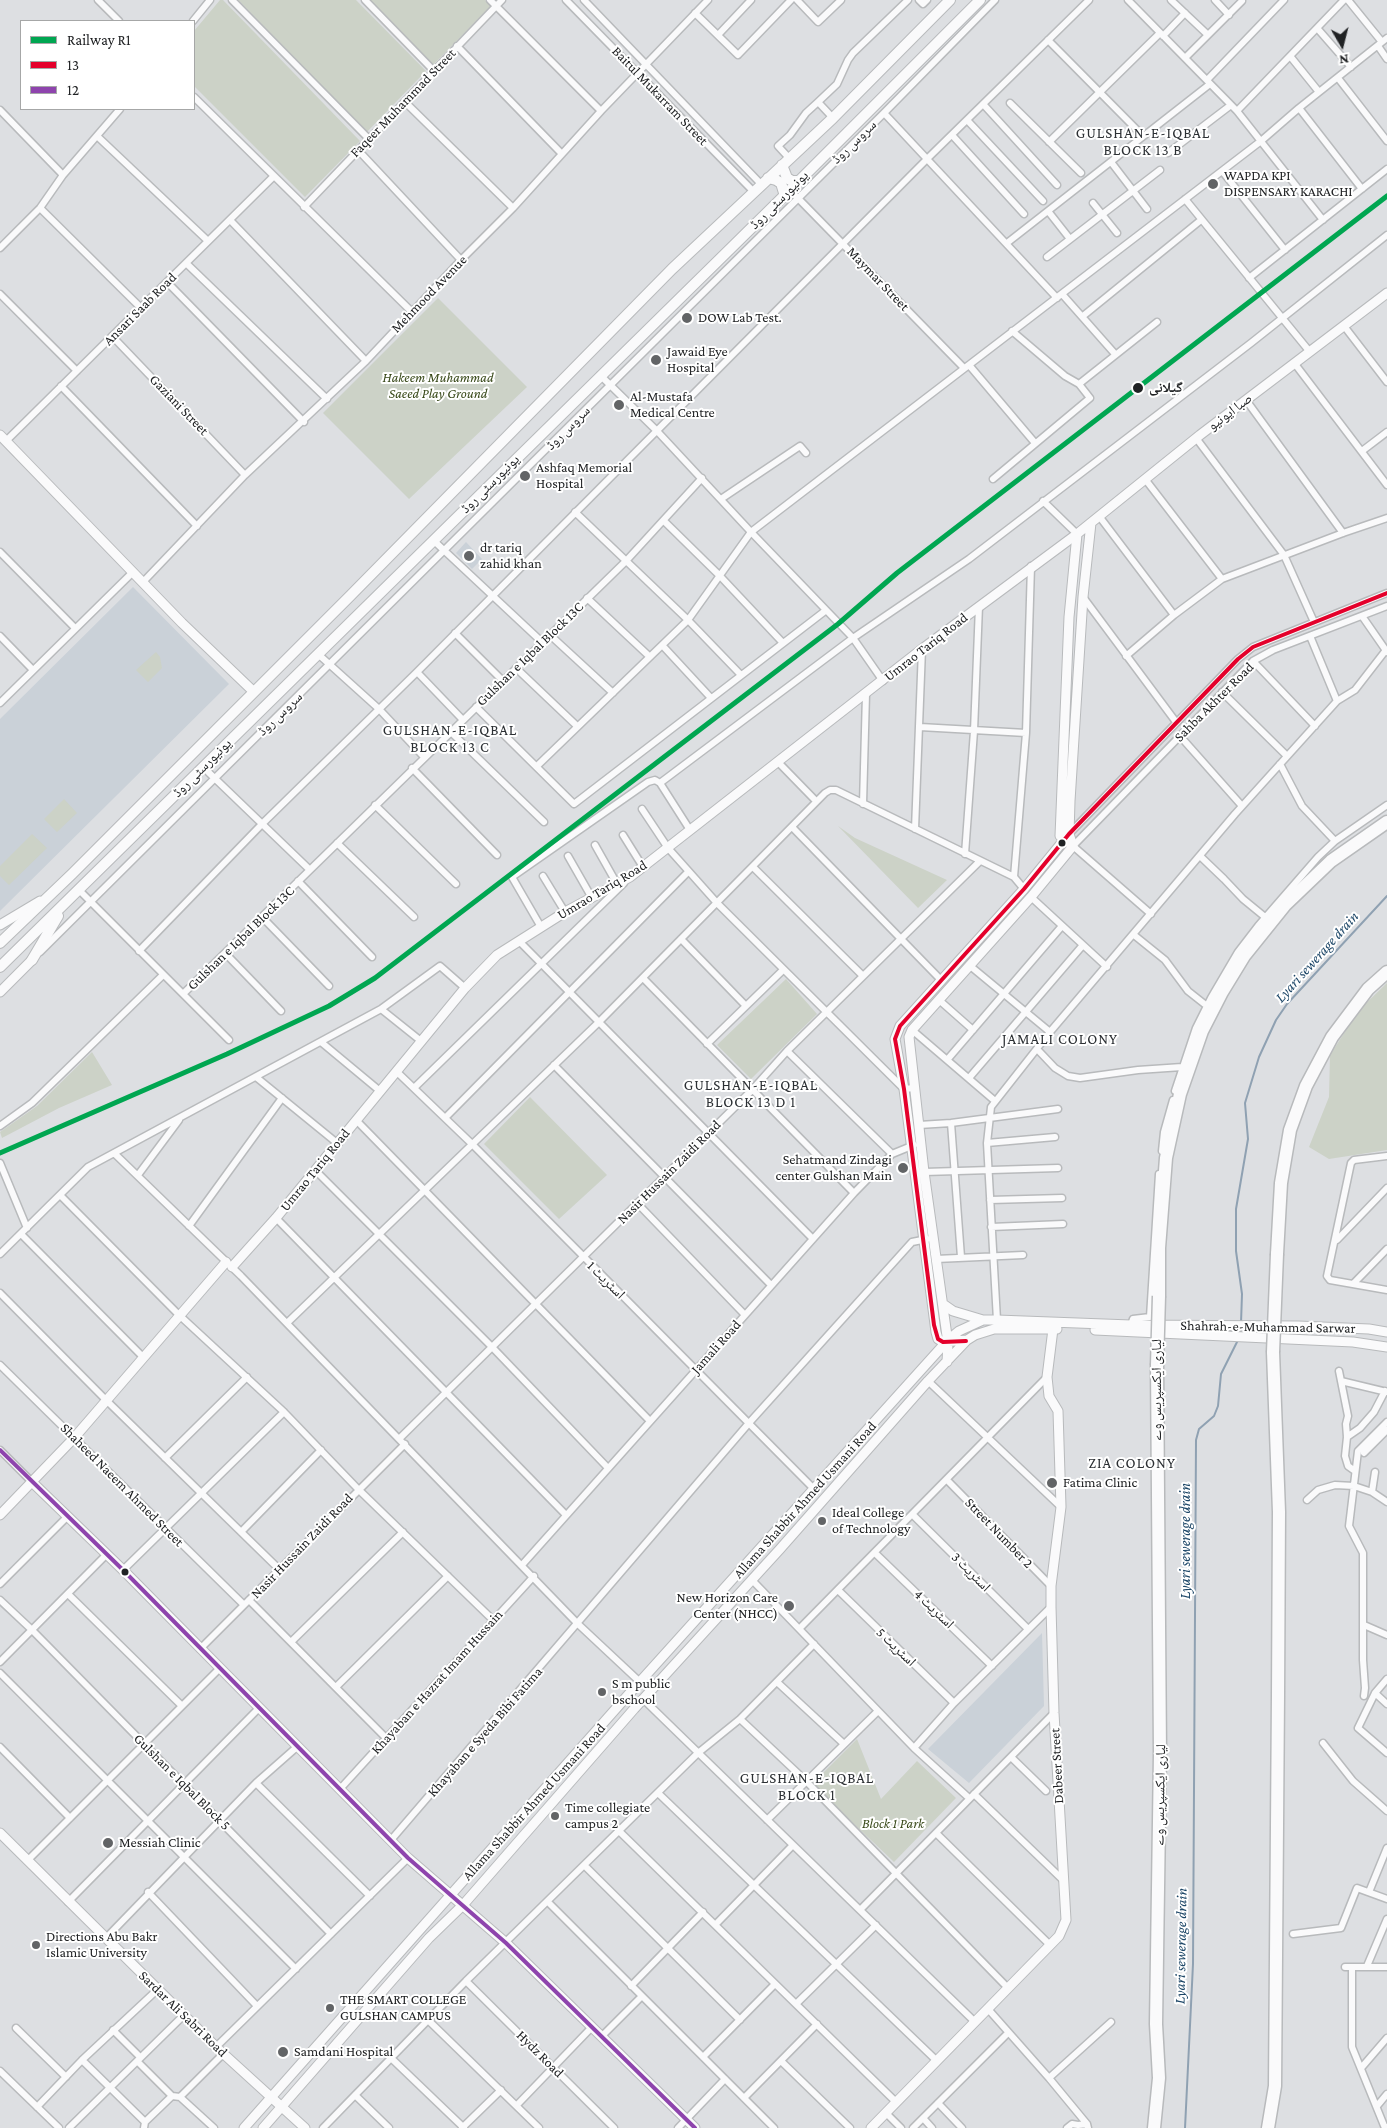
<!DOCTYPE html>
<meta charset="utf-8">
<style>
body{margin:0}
#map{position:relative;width:1387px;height:2128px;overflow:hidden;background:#dddfe2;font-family:"Crimson Pro",serif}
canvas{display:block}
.legend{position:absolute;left:20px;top:20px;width:175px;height:90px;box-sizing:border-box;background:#fff;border:1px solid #a6a7a7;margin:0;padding:6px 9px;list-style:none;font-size:15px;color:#202224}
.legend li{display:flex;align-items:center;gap:10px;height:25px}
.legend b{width:25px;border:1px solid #a6a7a7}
.north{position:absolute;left:1317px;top:20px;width:50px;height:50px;-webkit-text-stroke:4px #fff;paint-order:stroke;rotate:172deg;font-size:14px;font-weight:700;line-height:20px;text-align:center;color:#202224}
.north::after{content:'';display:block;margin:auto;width:18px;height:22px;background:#202224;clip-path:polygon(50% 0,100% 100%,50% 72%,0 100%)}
</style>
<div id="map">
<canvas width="1387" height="2128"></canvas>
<ul class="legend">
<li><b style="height:6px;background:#00a651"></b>Railway R1</li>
<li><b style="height:6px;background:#e4002b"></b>13</li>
<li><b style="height:6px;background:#8e44ad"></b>12</li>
</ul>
<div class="north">N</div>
</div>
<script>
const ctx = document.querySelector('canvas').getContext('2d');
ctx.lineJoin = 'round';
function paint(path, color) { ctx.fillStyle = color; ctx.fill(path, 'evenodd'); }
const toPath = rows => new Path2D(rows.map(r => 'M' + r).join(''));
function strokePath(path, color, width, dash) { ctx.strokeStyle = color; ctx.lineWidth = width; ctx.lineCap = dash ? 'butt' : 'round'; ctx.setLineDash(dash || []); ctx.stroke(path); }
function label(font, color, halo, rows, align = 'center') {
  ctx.font = font + ' "Crimson Pro","Noto Naskh Arabic",serif'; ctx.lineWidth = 4; ctx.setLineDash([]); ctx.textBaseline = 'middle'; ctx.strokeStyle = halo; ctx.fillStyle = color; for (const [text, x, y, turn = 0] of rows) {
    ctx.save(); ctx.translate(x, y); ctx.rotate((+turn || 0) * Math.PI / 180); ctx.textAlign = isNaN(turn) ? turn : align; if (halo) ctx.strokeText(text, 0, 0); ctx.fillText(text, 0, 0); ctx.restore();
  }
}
paint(toPath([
 [466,542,482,559,472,569,456,553],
 [133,587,229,684,0,911,0,719],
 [1042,1633,1044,1706,969,1783,928,1749]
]), '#cad1d8');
paint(toPath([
 [220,0,223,0,360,141,305,197,194,86,194,31],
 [238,0,356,0,426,71,366,133],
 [370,0,485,0,491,6,433,65],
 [438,298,527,387,409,499,323,413],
 [156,652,160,657,162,668,148,682,136,670],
 [64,799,77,813,57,832,44,819],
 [838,826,855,838,947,880,918,908],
 [32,834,47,848,9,885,0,876,0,866],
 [786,979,817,1014,751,1079,717,1045],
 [1387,983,1387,1150,1329,1159,1309,1147,1329,1097,1330,1055,1359,1010],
 [92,1052,112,1085,59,1108,2,1138,0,1132,37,1106],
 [530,1097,607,1175,559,1219,484,1144],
 [857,1739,881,1799,917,1761,956,1798,894,1862,812,1784]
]), '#ccd2c7');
strokePath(toPath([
 [1241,1323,1242,1294,1236,1251,1236,1209,1248,1139,1245,1103,1259,1057,1276,1020,1287,1004,1387,896],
 [1185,2128,1193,1964,1196,1440,1199,1429,1214,1416,1218,1406,1221,1374,1238,1340]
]), '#8fa1b2', 2);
const minor = toPath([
 [98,0,119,21],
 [232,0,369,139],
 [365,0,434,71],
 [490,0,601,111],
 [566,0,753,191],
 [584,0,761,184],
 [797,0,818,22,841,0],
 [919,0,923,4,927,0],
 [1128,0,1237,111,1323,220],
 [1171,0,1208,35],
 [1215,0,1229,15],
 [1348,0,1382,42],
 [695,13,738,55,791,0],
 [193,21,210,0],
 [1317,28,1351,67],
 [718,35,751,0],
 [1163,36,1185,13],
 [1048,40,1143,136],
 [457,46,562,154],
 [1378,46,1387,59],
 [1290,56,1319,92],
 [1185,58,1242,1],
 [1338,78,1387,141],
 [1207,80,1284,0],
 [194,97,412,312],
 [405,102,513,208],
 [1010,103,1081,173],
 [983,104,1057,185],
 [1299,108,1362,189],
 [0,110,63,175],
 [1237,111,1344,0],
 [884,113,1057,298],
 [833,118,818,102,837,84,848,60,853,53,908,0],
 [967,120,1043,201],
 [952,135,1024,214],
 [97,136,208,241],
 [1049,142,1160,33],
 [358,150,461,260],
 [1168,153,1231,105],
 [789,158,778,146,790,135,806,113,818,102],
 [1111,162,1147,209],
 [1222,171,1285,250],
 [790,190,964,368],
 [1185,199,1310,352],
 [1093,203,1117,233],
 [304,207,502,0],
 [40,208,141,308],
 [1048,211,1070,239],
 [230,220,366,361],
 [1007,243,1210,84],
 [0,248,40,208,63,175,120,109],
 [1047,257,1160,170],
 [186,263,327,399],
 [1249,278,1387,169],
 [167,282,304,422],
 [0,294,77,371],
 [1062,294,1115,354],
 [1083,316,1201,220],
 [1344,326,1387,382],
 [112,336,245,475],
 [1295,364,1387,485],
 [969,365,1035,443],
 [600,375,657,431,751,532,853,638,883,681],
 [1079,384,1157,322],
 [61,386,197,526],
 [1246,400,1343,533],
 [1196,438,1284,555,1314,622],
 [6,441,274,176],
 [1362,451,1387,432],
 [993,479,1090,398,1079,384,1065,376,1012,331],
 [1145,479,1222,579],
 [721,499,800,446,806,453],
 [1043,501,1077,534],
 [575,512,688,620,741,675],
 [1099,516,1174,615],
 [664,521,720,576,783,643],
 [433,540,542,642],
 [0,552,75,628],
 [143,582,245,475,366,361,461,260,513,208,601,111,708,0],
 [1083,597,1176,722],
 [587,598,650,657],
 [1362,616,1387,652],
 [455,633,503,681],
 [550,635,613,693],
 [0,636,33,670],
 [1310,636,1337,701],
 [662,645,711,698],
 [318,654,379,709,424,757],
 [1126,656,1174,615,1222,579,1343,533,1387,518],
 [1253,661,1315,726],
 [516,668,577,726],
 [417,672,463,720],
 [1222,692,1287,756],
 [0,703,133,572],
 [476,707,574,804,825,611],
 [920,727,1026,733],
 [451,732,544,822],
 [1180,736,1242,806],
 [778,762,816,801],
 [1280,764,1302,806,1335,841],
 [537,766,688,620,751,532,1261,141,1299,108,1387,38],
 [203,767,310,870],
 [412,768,497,855],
 [660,783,853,638,969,559,1251,343,1387,235],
 [863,804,866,694],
 [375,805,456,884],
 [642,809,668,848,717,903,904,1089,914,1088],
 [792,827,941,980],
 [915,829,922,649],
 [623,835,643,867],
 [1068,835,1238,659,1253,647,1387,593],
 [337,843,414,917],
 [595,845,617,884],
 [965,854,974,731,979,606],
 [568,856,592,898],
 [1200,856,1224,879,1243,899,1265,917],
 [753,867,863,976],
 [543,876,565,912],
 [1014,877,1026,733,1031,566],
 [298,881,372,957],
 [79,890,229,1040],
 [1031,897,1107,967],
 [1151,914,1073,846,1253,661,1273,650,1387,606],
 [262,917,329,986],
 [541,927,512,877,648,782,655,780,660,783,690,830],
 [1134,935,1165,960,1188,991,1207,1006],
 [681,939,746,1006],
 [519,941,813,1239],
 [139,951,263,823,417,672,928,158,1089,0],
 [40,952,884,113,995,0],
 [225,953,281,1011],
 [969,965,1050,1032],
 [643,978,854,1193],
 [183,994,626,561,702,478],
 [939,1000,973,1030],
 [381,1009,421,1041],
 [912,1030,995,1101],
 [321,1042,380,1091],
 [707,1044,783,970],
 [1037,1049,1055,1068,1068,1076,1080,1078,1138,1070,1182,1067],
 [787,1051,892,1154],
 [947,1060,1062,926],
 [554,1065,771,1285],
 [396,1071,472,1144,815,1490],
 [256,1077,337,1143],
 [969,1078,1083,945],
 [414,1088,624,883],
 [1175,1091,1196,1028,1211,998,1238,952,1258,926,1318,857,1335,841,1387,805],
 [445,1118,688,872],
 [356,1120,650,1421],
 [951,1123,961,1257],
 [919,1125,951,1123,1058,1109],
 [0,1126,32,1103,163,975],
 [987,1143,1055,1137],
 [1162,1151,1164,1132,1173,1100],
 [115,1154,241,1276,578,1624,640,1682],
 [1387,1156,1354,1160,1351,1163,1327,1276,1330,1280,1387,1290],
 [0,1163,27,1228],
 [315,1170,492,1347,608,1468],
 [924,1172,1058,1168],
 [138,1175,179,1120],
 [60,1195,178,1314,284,1412,358,1489,493,1620],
 [990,1200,1062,1198],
 [637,1203,745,1315],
 [276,1218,566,1515],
 [189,1226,282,1098],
 [991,1227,1063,1224],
 [21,1234,143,1357],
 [1337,1240,1387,1188],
 [0,1254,88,1167,381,1009,440,966,465,988],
 [936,1259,1023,1255],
 [1354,1283,1387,1249],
 [0,1293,106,1400,280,1570],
 [997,1320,987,1143,991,1107,1050,1032,1235,814,1337,701,1355,690,1386,650],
 [287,1323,599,1022,825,793,830,790,836,790,1014,877,1024,889],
 [1131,1325,1133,1319,1150,1317,1159,1174],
 [0,1365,244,1605],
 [1339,1371,1348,1416,1346,1424,1347,1437,1345,1456,1348,1466,1355,1471],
 [928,1381,1061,1507],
 [1341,1381,1387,1392],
 [1347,1437,1360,1428,1374,1412,1385,1391],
 [399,1439,752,1090,787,1051,980,861],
 [0,1450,32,1482],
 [1364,1453,1387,1430],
 [165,1458,247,1377],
 [947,1480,1051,1586],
 [1372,1492,1375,1472],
 [1307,1500,1318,1490,1335,1485,1354,1486,1372,1492,1387,1502],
 [913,1515,1028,1629],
 [241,1532,321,1450],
 [875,1553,992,1666],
 [522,1565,854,1193,892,1154,914,1145],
 [123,1570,284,1412],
 [752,1580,914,1748,969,1798],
 [0,1584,68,1516],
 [838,1590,954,1703],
 [68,1594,182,1706],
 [0,1600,32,1630,331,1934],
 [249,1600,386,1738],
 [1364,1625,1387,1635],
 [800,1628,1047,1377],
 [291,1642,403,1532],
 [200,1649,405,1444],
 [0,1662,107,1554],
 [0,1673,296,1969],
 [1387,1679,1375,1693,1358,1728,1387,1753],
 [777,1682,844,1744],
 [336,1687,448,1576],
 [1375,1693,1387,1704],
 [1364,1696,1365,1688,1363,1660,1363,1553,1349,1526,1358,1451,1387,1422],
 [643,1699,975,2022],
 [740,1719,806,1781,1008,1988],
 [1323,1743,1353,1781,1387,1811],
 [0,1747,70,1818],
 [914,1748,954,1703,1051,1607],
 [1011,1757,1046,1791],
 [256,1783,370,1896],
 [340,1789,534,1576],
 [658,1793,937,2061],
 [974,1794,1064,1881],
 [767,1820,878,1711],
 [619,1831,896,2102],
 [936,1833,1050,1945],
 [391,1840,749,1423,912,1242,927,1239],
 [28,1860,220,1668],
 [585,1866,740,2020],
 [148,1892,257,2006],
 [1369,1892,1387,1848],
 [68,1902,259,1708],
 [548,1902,774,2128],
 [860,1910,1054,1713],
 [716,1924,793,1845],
 [1293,1934,1341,1928,1357,1888,1387,1899],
 [106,1938,256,1783,298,1746],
 [1367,1966,1387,1919],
 [1345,1967,1387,1967],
 [1352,1967,1352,2047,1385,2128,1387,2127],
 [466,1981,614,2128],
 [631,1986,703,1912],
 [796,2004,876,1925],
 [988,2009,1049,2078,1087,2124,1088,2128],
 [428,2020,539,2128],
 [16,2028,66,2077],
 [113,2030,140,2057],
 [602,2036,642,1996],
 [216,2047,408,1858],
 [703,2057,775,1984],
 [391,2058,464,2128],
 [82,2060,145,2122],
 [137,2061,172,2096],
 [781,2061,850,2128],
 [1362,2067,1387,2038],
 [0,2071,59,2128],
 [1049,2078,1111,2022],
 [355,2095,389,2128],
 [180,2097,214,2128],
 [744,2098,817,2024],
 [938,2103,962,2128],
 [517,2105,592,2027],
 [1377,2106,1387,2094],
 [37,2107,82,2060,157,1990],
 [886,2113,901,2128],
 [923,2118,932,2128],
 [69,2128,184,2015],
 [144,2128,145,2122,172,2096,180,2097,223,2054],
 [323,2128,466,1981,698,1753,740,1719,814,1644],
 [462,2128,501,2090],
 [678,2128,725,2079],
 [913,2128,1008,2033],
 [1067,2128,1072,2124,1078,2125,1087,2124]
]);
const tertiary = toPath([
 [0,435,182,623,254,692],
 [0,925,40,901],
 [0,992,32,960],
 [232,1267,276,1218,465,988,497,955,565,912,630,877,922,649,1077,534],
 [32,1482,123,1570,408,1858,506,1943,695,2128],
 [0,1515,74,1438,226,1262],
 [0,1833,216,2047,305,2128],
 [871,2128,1059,1936,1066,1920,1054,1713,1051,1607,1051,1586,1061,1507,1058,1411,1049,1396,1047,1377,1053,1329]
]);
const secondary = toPath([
 [1073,846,1060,836,1069,617,1077,534,1200,435,1387,293],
 [1073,846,1069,834,1070,801,1083,597,1091,523],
 [943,1304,953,1311,983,1320],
 [1095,1330,1353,1342,1387,1347],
 [967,1340,943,1342,938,1339,936,1332,904,1089,895,1039,900,1026,1024,889,1064,840],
 [947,1362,948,1343,924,1172,909,1037,912,1030,1031,897,1073,846],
 [244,2128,628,1695,948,1340,959,1331,983,1320,997,1320,1131,1325,1298,1326,1369,1329,1387,1332],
 [263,2128,429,1938,463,1905,634,1709,780,1549,928,1381,967,1340,975,1335,994,1329,1057,1329]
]);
const primary = toPath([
 [782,165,787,178,792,181,799,181],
 [768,178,776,180,781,183,785,196],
 [0,943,72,874,351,595,672,269,833,118,950,0],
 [32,960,58,916],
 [0,967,790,190,980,0]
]);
const motorway = toPath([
 [1277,1254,1281,1183,1290,1130,1306,1086,1332,1037,1368,989,1387,972],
 [1159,1296,1159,1248,1166,1158,1180,1094,1202,1031,1222,992,1244,956,1285,905,1331,861,1387,822],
 [1154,2128,1159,2078,1156,2024,1160,1753,1157,1365],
 [1268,2128,1275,2086,1278,1695,1279,1512,1273,1352]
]);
strokePath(minor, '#b8babc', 9);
strokePath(tertiary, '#b8babc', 11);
strokePath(secondary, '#b8babc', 11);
strokePath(primary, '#b8babc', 12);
strokePath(motorway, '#b8babc', 15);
strokePath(minor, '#fafafb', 6);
strokePath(tertiary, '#fafafb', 9);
strokePath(secondary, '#fafafb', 9);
strokePath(primary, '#fafafb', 10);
strokePath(motorway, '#fafafb', 12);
const motorwayBridge = toPath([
 [1273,1352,1277,1254],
 [1157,1365,1159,1296]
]);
strokePath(motorwayBridge, '#b8babc', 15, []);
strokePath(motorwayBridge, '#fafafb', 12);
strokePath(toPath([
 [966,1341,943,1342,938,1339,934,1325,904,1089,895,1039,900,1026,1024,889,1069,834,1238,659,1253,647,1387,593]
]), '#e4002b', 4);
strokePath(toPath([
 [0,1450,123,1570,408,1858,506,1943,695,2128]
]), '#8e44ad', 4);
strokePath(toPath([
 [0,1153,227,1054,329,1006,375,978,838,624,897,573,1387,196]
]), '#00a651', 5);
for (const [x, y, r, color] of [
 [1213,184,6,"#626466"],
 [687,318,6,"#626466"],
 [656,360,6,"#626466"],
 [1138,388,6,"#202224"],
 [619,405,6,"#626466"],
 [525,476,6,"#626466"],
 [469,556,6,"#626466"],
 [1062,843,4.5,"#202224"],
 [903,1168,6,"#626466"],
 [1052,1483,6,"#626466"],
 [822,1521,5,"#626466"],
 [125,1572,4.5,"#202224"],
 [789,1606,6,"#626466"],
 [602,1692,5,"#626466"],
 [555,1816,5,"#626466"],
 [108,1843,6,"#626466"],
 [36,1945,5,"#626466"],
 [330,2008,5,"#626466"],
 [283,2052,6,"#626466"]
]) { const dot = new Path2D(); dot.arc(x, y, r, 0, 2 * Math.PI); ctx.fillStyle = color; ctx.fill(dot); strokePath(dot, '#fff', 2); }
label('14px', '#202224', '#fff', [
 ["Baitul Mukarram Street",660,96,46],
 ["Faqeer Muhammad Street",403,103,-46],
 ["سروس روڈ",854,142,-44],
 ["یونیورسٹی روڈ",779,200,-45],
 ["Maymar Street",878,279,46],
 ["Mehmood Avenue",429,294,-46],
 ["Ansari Saab Road",140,309,-45],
 ["Gaziani Street",179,405,46],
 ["صبا ایونیو",1230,412,-37],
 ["سروس روڈ",568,428,-45],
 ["یونیورسٹی روڈ",490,484,-45],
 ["Umrao Tariq Road",926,647,-38],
 ["Gulshan e Iqbal Block 13C",530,654,-44],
 ["Sahba Akhter Road",1214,702,-45],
 ["سروس روڈ",280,714,-44],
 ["یونیورسٹی روڈ",202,768,-45],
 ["Umrao Tariq Road",602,890,-31],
 ["Gulshan e Iqbal Block 13C",241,938,-44],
 ["Umrao Tariq Road",315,1170,-51],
 ["Nasir Hussain Zaidi Road",669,1172,-45],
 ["اسٹریٹ 1",606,1280,45],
 ["Shahrah-e-Muhammad Sarwar",1268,1327,1],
 ["Jamali Road",716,1347,-48],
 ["لیاری ایکسپریس وے",1157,1390,-90],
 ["Shaheed Naeem Ahmed Street",122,1485,45],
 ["Allama Shabbir Ahmed Usmani Road",805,1500,-48],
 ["Street Number 2",999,1533,46],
 ["Nasir Hussain Zaidi Road",302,1546,-46],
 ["اسٹریٹ 3",971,1572,45],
 ["اسٹریٹ 4",934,1609,44],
 ["اسٹریٹ 5",896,1647,44],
 ["Khayaban e Hazrat Imam Hussain",437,1682,-48],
 ["Khayaban e Syeda Bibi Fatima",485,1732,-49],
 ["Dabeer Street",1057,1766,-93],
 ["Gulshan e Iqbal Block 5",182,1782,45],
 ["لیاری ایکسپریس وے",1160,1795,-89],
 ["Allama Shabbir Ahmed Usmani Road",534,1802,-48],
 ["Sardar Ali Sabri Road",183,2014,44],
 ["Hydz Road",540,2054,45]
]);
label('14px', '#202224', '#fff', [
 ["WAPDA KPI",1224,176],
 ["DISPENSARY KARACHI",1224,192],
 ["DOW Lab Test.",698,318],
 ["Jawaid Eye",667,352],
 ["Hospital",667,368],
 ["Al-Mustafa",630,397],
 ["Medical Centre",630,413],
 ["Ashfaq Memorial",536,468],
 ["Hospital",536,484],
 ["dr tariq",480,548],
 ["zahid khan",480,564],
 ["Sehatmand Zindagi",892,1160,"right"],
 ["center Gulshan Main",892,1176,"right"],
 ["Fatima Clinic",1063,1483],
 ["Ideal College",832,1513],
 ["of Technology",832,1529],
 ["New Horizon Care",778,1598,"right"],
 ["Center (NHCC)",778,1614,"right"],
 ["S m public",612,1684],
 ["bschool",612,1700],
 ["Time collegiate",565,1808],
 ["campus 2",565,1824],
 ["Messiah Clinic",119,1843],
 ["Directions Abu Bakr",46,1937],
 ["Islamic University",46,1953],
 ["THE SMART COLLEGE",340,2000],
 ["GULSHAN CAMPUS",340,2016],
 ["Samdani Hospital",294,2052]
], 'left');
label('italic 14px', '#374818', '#fff', [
 ["Hakeem Muhammad",438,378],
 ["Saeed Play Ground",438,394],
 ["Block 1 Park",893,1824]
]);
label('bold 14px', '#202224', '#fff', [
 ["گیلانی",1149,388]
], 'left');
ctx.letterSpacing = '1px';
label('15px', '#2c3034', '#fff', [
 ["GULSHAN-E-IQBAL",1143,133],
 ["BLOCK 13 B",1143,150],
 ["GULSHAN-E-IQBAL",450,730],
 ["BLOCK 13 C",450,747],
 ["JAMALI COLONY",1060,1039],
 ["GULSHAN-E-IQBAL",751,1085],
 ["BLOCK 13 D 1",751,1102],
 ["ZIA COLONY",1132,1463],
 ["GULSHAN-E-IQBAL",807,1778],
 ["BLOCK 1",807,1795]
]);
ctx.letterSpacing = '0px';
label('italic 15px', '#1c4667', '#fff', [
 ["Lyari sewerage drain",1317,957,-48],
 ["Lyari sewerage drain",1185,1541,-90],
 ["Lyari sewerage drain",1181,1946,-89]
]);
</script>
